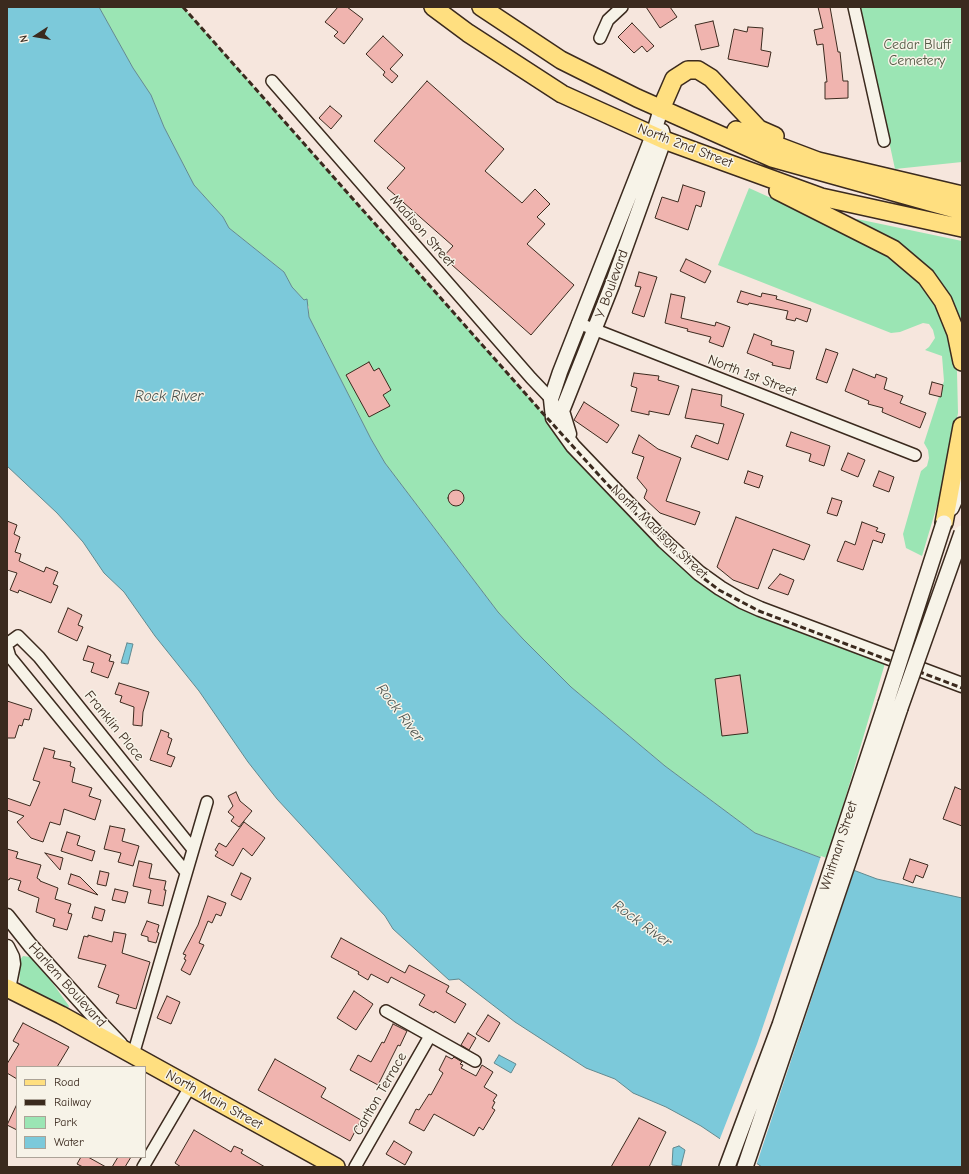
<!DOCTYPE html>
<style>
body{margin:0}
#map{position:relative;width:969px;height:1174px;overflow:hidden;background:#f6e6dd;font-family:"Comic Neue",sans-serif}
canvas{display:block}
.frame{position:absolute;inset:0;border:8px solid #3b2a1e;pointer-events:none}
.legend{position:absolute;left:16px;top:1066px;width:130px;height:92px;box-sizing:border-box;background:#f7f3e8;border:1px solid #aca397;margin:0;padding:5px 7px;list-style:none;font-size:12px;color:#3b2a1e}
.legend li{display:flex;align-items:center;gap:8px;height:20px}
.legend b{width:20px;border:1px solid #aca397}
.north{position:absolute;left:16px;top:16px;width:40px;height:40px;-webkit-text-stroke:3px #f7f3e8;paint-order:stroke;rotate:258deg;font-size:11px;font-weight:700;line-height:16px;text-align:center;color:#3b2a1e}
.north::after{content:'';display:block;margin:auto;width:14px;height:18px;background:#3b2a1e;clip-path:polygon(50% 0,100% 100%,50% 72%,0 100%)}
</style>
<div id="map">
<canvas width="969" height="1174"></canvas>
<div class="frame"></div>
<ul class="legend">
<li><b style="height:5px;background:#ffdf80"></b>Road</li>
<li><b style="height:5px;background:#3b2a1e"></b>Railway</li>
<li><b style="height:11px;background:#9be5b4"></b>Park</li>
<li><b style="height:11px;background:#7cc9da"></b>Water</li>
</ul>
<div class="north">N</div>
</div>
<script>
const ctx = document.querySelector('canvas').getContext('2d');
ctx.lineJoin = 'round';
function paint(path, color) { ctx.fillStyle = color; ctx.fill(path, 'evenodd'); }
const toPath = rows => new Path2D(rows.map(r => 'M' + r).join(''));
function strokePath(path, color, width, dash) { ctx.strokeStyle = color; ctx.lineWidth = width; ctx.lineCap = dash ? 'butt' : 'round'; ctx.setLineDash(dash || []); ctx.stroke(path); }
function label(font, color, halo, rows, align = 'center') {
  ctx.font = font + ' "Comic Neue",sans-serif'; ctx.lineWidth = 3; ctx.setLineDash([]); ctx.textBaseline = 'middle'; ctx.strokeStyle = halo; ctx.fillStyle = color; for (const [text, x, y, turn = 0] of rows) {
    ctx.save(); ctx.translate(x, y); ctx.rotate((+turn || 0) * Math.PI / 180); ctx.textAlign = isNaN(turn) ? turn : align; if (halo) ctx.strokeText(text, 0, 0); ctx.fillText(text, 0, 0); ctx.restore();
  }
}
paint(toPath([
 [99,7,183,7,539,409,698,574,886,660,827,860,755,833,665,766,571,687,523,639,498,612,385,463,371,439,309,317,309,307,304,300,292,287,284,272,229,228,223,217,194,185,164,127,151,95,133,68],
 [860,7,962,7,962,162,895,169],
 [749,188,864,240,887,253,920,282,933,299,942,316,954,353,957,372,958,413,947,472,922,556,906,548,903,534,921,471,927,466,929,458,928,450,924,443,944,381,942,356,925,350,929,347,935,338,933,330,929,324,923,323,900,332,891,333,718,265],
 [857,219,962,241,962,334,944,293,855,222],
 [23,956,30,957,49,978,69,1006,68,1008,20,986,19,961]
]), '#9be5b4');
const water = toPath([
 [7,7,99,7,133,68,151,95,164,127,194,185,223,217,229,228,284,272,292,287,304,300,307,299,309,317,371,439,385,463,498,612,523,639,571,687,665,766,755,833,877,879,962,898,962,1167,762,1167,701,1126,666,1107,633,1093,615,1079,586,1068,515,1022,459,979,449,980,393,929,385,916,277,799,248,762,199,691,155,636,124,592,104,573,83,542,57,513,7,466,7,7],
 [127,643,133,644,128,664,121,663,127,643],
 [499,1055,516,1064,511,1073,494,1063,499,1055],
 [679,1146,685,1150,681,1166,672,1165,673,1148,679,1146]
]);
paint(water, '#7cc9da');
strokePath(water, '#62898f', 1);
paint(toPath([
 [821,856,855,868,756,1166,719,1141,757,1044]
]), '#f6e6dd');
const building = toPath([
 [338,7,347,7,363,19,344,44,334,36,338,32,325,22,338,7],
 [646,7,670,7,677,17,660,28,646,7],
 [818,7,830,7,838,52,840,52,843,81,848,81,848,98,825,99,825,82,827,82,823,44,817,45,814,30,823,28,818,7],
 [713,21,719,46,701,50,695,25,713,21],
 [632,23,654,46,647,52,642,46,634,53,618,37,632,23],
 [748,27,763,28,761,50,771,52,768,67,728,59,734,29,747,32,748,27],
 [383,36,403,55,390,69,398,76,392,83,383,75,385,72,366,54,383,36],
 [427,81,504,149,485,171,522,203,535,189,550,204,537,217,545,224,527,244,574,285,531,335,443,257,453,246,387,188,405,168,374,141,427,81],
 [330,106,342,116,331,129,319,118,330,106],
 [683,185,705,192,701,207,696,205,688,230,655,218,662,197,678,202,683,185],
 [686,259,711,271,705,283,680,271,686,259],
 [639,272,657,277,644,317,632,313,641,287,635,286,639,272],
 [741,291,761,297,762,293,777,296,776,299,811,309,807,322,796,318,795,321,786,319,788,311,749,303,748,305,737,302,741,291],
 [671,294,685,297,681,318,715,326,716,322,730,327,723,347,709,342,711,337,687,331,688,329,665,323,671,294],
 [754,334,772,341,771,345,794,351,790,369,772,365,773,363,747,353,754,334],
 [826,349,838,353,827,383,816,379,826,349],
 [369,362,374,371,379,368,391,390,383,395,390,406,369,417,346,375,369,362],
 [853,369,875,378,876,374,887,378,884,389,903,396,900,403,926,413,920,428,882,412,883,408,868,404,869,401,845,391,853,369],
 [634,373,659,376,658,380,679,386,669,415,649,411,649,415,631,411,637,388,631,386,634,373],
 [932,382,943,385,941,397,929,394,932,382],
 [692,389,722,395,721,406,744,414,728,460,691,447,696,435,718,444,724,424,685,418,692,389],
 [584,402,619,425,607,443,574,420,584,402],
 [791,432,830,446,824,466,809,461,811,454,786,446,791,432],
 [639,435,658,449,681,458,666,501,700,512,695,525,660,513,644,498,647,490,637,478,644,457,632,453,639,435],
 [848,453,865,460,858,477,841,470,848,453],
 [748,471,763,476,759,488,744,483,748,471],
 [879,471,894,477,889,492,873,486,879,471],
 '448 498a8 8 0 1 1 16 0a8 8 0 1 1-16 0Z',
 [832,498,842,501,837,516,827,513,832,498],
 [736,517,810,545,804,560,773,549,758,589,733,580,717,567,736,517],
 [7,521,17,525,14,534,20,537,15,552,21,554,19,561,44,572,46,567,58,572,53,584,58,586,51,603,19,590,18,593,10,590,17,573,7,570,7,521],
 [862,522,878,528,876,531,885,534,882,543,873,540,863,570,837,561,845,541,855,545,862,522],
 [780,574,794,580,788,595,768,588,780,574],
 [68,608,82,615,78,625,83,627,77,641,58,632,68,608],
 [88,646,111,655,109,661,114,662,108,678,91,672,94,663,83,660,88,646],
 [740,675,748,733,722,736,715,679,740,675],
 [119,683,149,692,143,712,142,726,133,725,134,707,120,702,122,696,115,694,119,683],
 [7,701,32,709,29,720,24,719,22,726,19,725,15,738,7,738,7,701],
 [161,730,169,733,168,737,172,739,167,754,175,757,171,767,150,760,161,730],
 [44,748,55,751,53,758,71,762,70,766,75,768,72,782,92,788,89,796,101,800,95,820,64,809,60,825,50,822,43,842,31,838,17,822,24,816,7,810,7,798,30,806,40,782,33,780,44,748],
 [955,787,962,790,962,826,943,819,955,787],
 [236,792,240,801,252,811,239,827,231,821,234,817,228,812,233,806,228,796,236,792],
 [244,822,265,838,252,856,243,848,233,866,215,856,218,852,215,850,219,843,226,847,244,822],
 [110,826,125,829,122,841,139,846,133,866,118,862,121,853,104,849,110,826],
 [67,832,80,836,77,845,95,851,92,861,61,851,67,832],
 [7,849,18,852,16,858,41,865,37,878,40,880,40,881,58,888,55,899,71,904,68,913,72,914,67,930,53,926,55,919,36,912,39,898,18,890,21,881,10,878,9,880,7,879,7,849],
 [45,853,63,858,60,870,45,853],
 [910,859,928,865,923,878,916,875,913,883,903,879,910,859],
 [139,861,152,864,149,878,166,881,164,890,166,890,163,906,148,903,151,890,133,886,139,861],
 [100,871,109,873,106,886,97,884,100,871],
 [241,873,251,878,241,900,231,895,241,873],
 [71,874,80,877,98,895,68,884,71,874],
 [115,889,128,892,125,903,112,900,115,889],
 [208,896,226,903,221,916,216,914,212,923,208,921,199,943,204,945,190,975,181,970,186,960,184,959,186,955,183,954,198,925,208,896],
 [95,907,105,910,102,921,92,918,95,907],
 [147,921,159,925,157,932,159,933,156,943,148,941,148,937,141,935,147,921],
 [114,932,126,934,122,953,150,962,136,1009,116,1003,119,995,98,987,106,965,78,958,84,936,88,937,88,935,112,942,114,932],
 [341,938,405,973,409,965,449,986,446,992,466,1004,455,1023,435,1011,434,1013,419,1005,425,995,391,977,388,983,371,974,368,980,358,974,359,972,331,957,341,938],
 [354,991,373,1004,356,1030,337,1018,354,991],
 [167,996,180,1002,171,1024,157,1018,167,996],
 [488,1015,500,1023,489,1042,476,1034,488,1015],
 [23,1023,69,1047,57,1067,17,1067,17,1079,7,1073,7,1064,19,1044,13,1041,23,1023],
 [393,1024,407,1031,400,1046,398,1045,378,1085,350,1070,358,1055,371,1062,382,1042,384,1043,393,1024],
 [468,1033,476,1038,469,1050,461,1045,468,1033],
 [446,1056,452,1059,454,1057,462,1062,460,1064,463,1065,461,1068,476,1076,482,1065,493,1072,484,1087,497,1095,493,1101,495,1102,492,1108,495,1110,483,1130,479,1127,474,1136,434,1114,424,1131,409,1123,416,1109,419,1110,429,1094,431,1095,443,1073,439,1070,446,1056],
 [275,1059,326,1088,321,1097,361,1120,350,1141,258,1090,275,1059],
 [17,1104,17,1130,7,1125,17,1104],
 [639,1118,666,1132,649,1167,611,1167,639,1118],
 [194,1130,231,1152,234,1146,243,1150,241,1153,265,1167,181,1167,175,1163,194,1130],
 [394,1141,412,1152,405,1165,386,1154,394,1141],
 [81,1157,88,1157,106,1167,83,1167,77,1164,81,1157],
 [118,1157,131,1157,125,1167,112,1167,118,1157]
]);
paint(building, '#f0b4af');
strokePath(building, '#3b2a1e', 1);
const minor = toPath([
 [854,7,884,141],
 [600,38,608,20,622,7],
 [272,81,531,378,551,399],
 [578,323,915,455],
 [7,644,18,636,39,657,192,848],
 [7,647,10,657,185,871],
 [386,1011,475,1061],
 [133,1055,207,802],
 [143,1167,190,1087],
 [355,1167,430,1036]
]);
const tertiary = toPath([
 [661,109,653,135,560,372,551,399,553,418,573,446,664,541,699,573,720,588,742,601,760,609,962,685],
 [569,434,562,411,612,285,664,140,662,131],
 [7,916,30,945,101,1024,120,1044],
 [7,947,12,957,13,964,8,989]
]);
const secondary = toPath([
 [951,508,962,483],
 [727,1167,780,1025,886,703],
 [745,1167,900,708]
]);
const primary = toPath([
 [433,7,468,33,562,94,664,140,821,197,962,228],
 [481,7,561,60,637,98,772,158,962,211],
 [661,109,674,79,688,70,698,70,711,78,759,129,775,136],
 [736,130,818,161,962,195],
 [778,191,893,249,926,277,943,301,956,333,962,362],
 [944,523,962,426],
 [7,988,61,1015,336,1167]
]);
strokePath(minor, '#3b2a1e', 14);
strokePath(tertiary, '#3b2a1e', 17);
strokePath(secondary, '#3b2a1e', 18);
strokePath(primary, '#3b2a1e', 20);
strokePath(minor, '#f7f3e8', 11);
strokePath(tertiary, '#f7f3e8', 14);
strokePath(secondary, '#f7f3e8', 15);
strokePath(primary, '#ffdf80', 17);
strokePath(toPath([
 [183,7,539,409,607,484,663,542,698,574,719,590,759,611,962,688]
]), '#3b2a1e', 3, [6, 3]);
const secondaryBridge = toPath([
 [886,703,944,523],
 [900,708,962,533]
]);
strokePath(secondaryBridge, '#3b2a1e', 18, []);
strokePath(secondaryBridge, '#f7f3e8', 15);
label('14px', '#535944', '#f7f3e8', [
 ["Cedar Bluff",917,45],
 ["Cemetery",917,61]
]);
label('14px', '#3b2a1e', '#f7f3e8', [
 ["North 2nd Street",685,146,21],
 ["Madison Street",422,231,49],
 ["Y Boulevard",612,284,-70],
 ["North 1st Street",752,376,21],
 ["North Madison Street",659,532,44],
 ["Franklin Place",114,726,51],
 ["Whitman Street",839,846,-72],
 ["Harlem Boulevard",67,985,48],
 ["Carlton Terrace",380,1094,-60],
 ["North Main Street",214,1100,29]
]);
label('italic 15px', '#4b524d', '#f7f3e8', [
 ["Rock River",169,397],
 ["Rock River",400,713,53],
 ["Rock River",642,924,36]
]);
</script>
